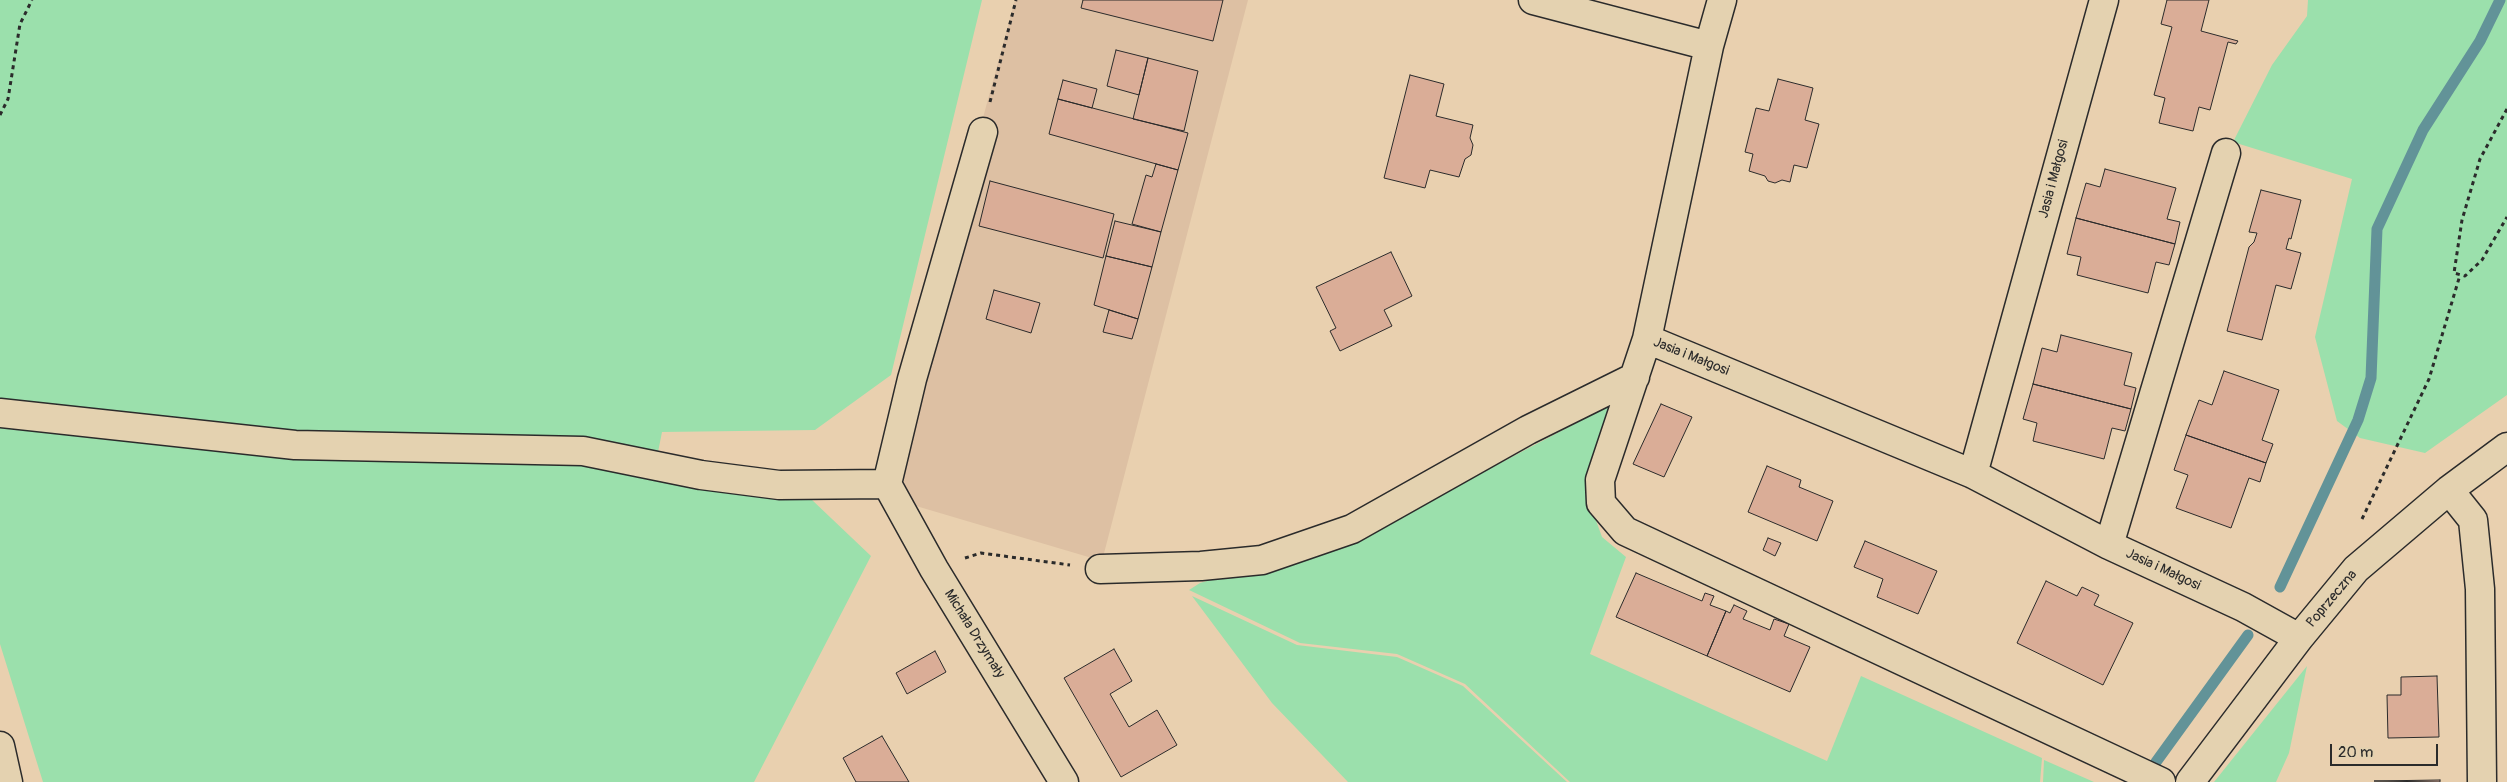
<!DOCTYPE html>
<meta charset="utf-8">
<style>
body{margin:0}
#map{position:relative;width:2507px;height:782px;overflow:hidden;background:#e9d0af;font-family:Pangolin,sans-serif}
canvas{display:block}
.scale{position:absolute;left:2330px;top:744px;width:108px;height:22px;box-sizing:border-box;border:2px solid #2b2b2b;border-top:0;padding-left:6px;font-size:15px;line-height:18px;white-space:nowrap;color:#2b2b2b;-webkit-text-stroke:4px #e4d2b0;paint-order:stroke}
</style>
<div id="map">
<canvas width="2507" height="782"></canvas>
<div class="scale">20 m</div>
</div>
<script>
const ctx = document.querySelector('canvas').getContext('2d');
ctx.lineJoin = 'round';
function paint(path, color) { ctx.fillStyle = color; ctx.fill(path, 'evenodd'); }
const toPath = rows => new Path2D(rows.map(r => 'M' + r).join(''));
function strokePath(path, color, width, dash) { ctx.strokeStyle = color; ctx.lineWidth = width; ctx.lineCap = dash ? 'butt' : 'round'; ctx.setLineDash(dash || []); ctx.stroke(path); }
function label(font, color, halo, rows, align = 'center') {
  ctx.font = font + ' Pangolin,sans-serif'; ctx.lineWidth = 4; ctx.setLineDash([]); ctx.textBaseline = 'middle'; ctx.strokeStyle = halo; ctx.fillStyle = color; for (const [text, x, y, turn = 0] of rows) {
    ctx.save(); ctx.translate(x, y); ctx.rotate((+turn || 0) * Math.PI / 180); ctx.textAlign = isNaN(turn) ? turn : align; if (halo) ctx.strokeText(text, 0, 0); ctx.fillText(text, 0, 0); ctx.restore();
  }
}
paint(toPath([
 [1015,0,1248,0,1102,561,906,503,889,473,912,379]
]), '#ddc0a3');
paint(toPath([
 [0,0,982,0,891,375,815,430,662,432,654,472,811,499,871,556,754,782,43,782,0,644],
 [2308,0,2507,0,2507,395,2425,453,2360,438,2337,421,2315,337,2352,179,2233,142,2272,65,2307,16],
 [1618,401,1593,512,1602,537,1626,557,1590,654,1827,761,1861,676,2042,758,2040,782,1570,782,1465,684,1397,654,1300,643,1189,590,1200,583,1324,547,1470,479],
 [1192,596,1297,645,1397,657,1463,686,1567,782,1348,782,1272,703],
 [2307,666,2289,753,2276,782,2214,782],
 [2044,760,2094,782,2043,782]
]), '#9be0ac');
strokePath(toPath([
 [2280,587,2358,420,2371,378,2377,229,2423,130,2480,41,2500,0],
 [2156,762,2248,635]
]), '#629398', 11);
const building = toPath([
 [1083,0,1223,0,1213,41,1081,8,1083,0],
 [2167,0,2209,0,2201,31,2238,41,2236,44,2228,42,2210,110,2199,107,2193,131,2159,123,2165,98,2154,95,2172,27,2161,24,2167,0],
 [1116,50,1148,58,1139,95,1107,86,1116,50],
 [1148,58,1198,71,1184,131,1133,119,1148,58],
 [1410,75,1444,84,1436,116,1473,125,1470,138,1473,145,1471,155,1465,159,1459,177,1430,170,1425,188,1384,178,1410,75],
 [1778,79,1813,88,1805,120,1819,124,1807,168,1794,165,1790,182,1782,180,1775,183,1768,181,1765,176,1749,171,1753,154,1745,152,1756,108,1769,111,1778,79],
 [1063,80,1097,89,1092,108,1058,99,1063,80],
 [1058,99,1188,133,1178,170,1049,134,1058,99],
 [1156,164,1178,170,1161,232,1132,224,1146,175,1152,177,1156,164],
 [2105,169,2176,188,2167,219,2180,222,2175,244,2076,218,2086,183,2100,187,2105,169],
 [990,181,1114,214,1103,258,979,226,990,181],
 [2261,190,2301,200,2291,239,2289,238,2286,249,2301,253,2291,289,2276,285,2262,340,2227,331,2249,247,2254,242,2257,233,2249,232,2261,190],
 [2076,218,2175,244,2169,265,2156,262,2148,293,2077,275,2081,257,2067,254,2076,218],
 [1115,221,1161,232,1152,267,1106,256,1115,221],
 [1391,252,1412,296,1384,310,1392,326,1340,351,1330,331,1336,328,1316,287,1391,252],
 [1106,256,1152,267,1138,319,1094,305,1106,256],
 [994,290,1040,303,1031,333,986,319,994,290],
 [1109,310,1138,319,1132,339,1103,332,1109,310],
 [2061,335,2132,353,2124,385,2136,388,2131,409,2033,384,2042,348,2057,352,2061,335],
 [2224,371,2279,390,2262,440,2273,444,2266,463,2186,435,2199,400,2212,405,2224,371],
 [2033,384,2131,409,2125,431,2112,428,2104,459,2033,441,2037,423,2023,419,2033,384],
 [1661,404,1692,417,1664,477,1633,464,1661,404],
 [2186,435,2266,463,2260,482,2249,478,2231,528,2176,508,2188,475,2174,470,2186,435],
 [1767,466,1801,480,1799,487,1833,501,1817,541,1748,512,1767,466],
 [1768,538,1781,543,1775,556,1763,550,1768,538],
 [1865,541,1937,571,1918,614,1877,597,1883,579,1854,567,1865,541],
 [1636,573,1702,601,1705,593,1714,596,1710,605,1726,611,1707,656,1616,617,1636,573],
 [2046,581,2077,596,2082,587,2099,595,2094,605,2133,623,2103,685,2017,643,2046,581],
 [1734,605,1747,611,1743,619,1770,630,1774,619,1789,624,1784,636,1810,647,1790,692,1707,656,1726,611,1730,613,1734,605],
 [1114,649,1132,681,1110,694,1129,727,1157,710,1177,745,1121,777,1064,678,1114,649],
 [935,651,946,672,907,694,896,673,935,651],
 [2437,676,2439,737,2388,738,2387,695,2401,695,2401,677,2437,676],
 [882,736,909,782,856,782,843,758,882,736],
 [2440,780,2440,782,2374,781,2440,780]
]);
paint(building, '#daad97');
strokePath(building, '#2b2b2b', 1);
const minor = toPath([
 [1533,0,1709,46],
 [1722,0,1709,46,1647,339,1600,480,1601,503,1625,531,2161,782],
 [1647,339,1973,474,2109,545,2243,607,2299,638],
 [0,413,295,445,583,451,701,475,779,485,887,484],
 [1973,474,2104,0],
 [887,484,912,379,983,132],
 [887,484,934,569,1064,782],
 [2449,490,2473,520,2480,589,2482,782],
 [2109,545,2226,153],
 [1100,569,1201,566,1262,560,1352,529,1528,430,1635,377],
 [0,746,8,782],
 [2190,782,2299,638,2356,569,2449,490,2507,447]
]);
strokePath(minor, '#2b2b2b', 31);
strokePath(toPath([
 [990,102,1016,0],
 [2507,109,2480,159,2462,220,2454,273,2465,276,2482,260,2507,217],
 [0,115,8,99,20,24,32,0],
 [2362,519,2429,379,2460,275],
 [965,558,981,553,1070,565]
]), '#2b2b2b', 3, [4, 4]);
strokePath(minor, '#e4d2b0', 28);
label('14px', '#2b2b2b', '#e4d2b0', [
 ["Jasia i Małgosi",2054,179,-75],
 ["Jasia i Małgosi",1691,357,22],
 ["Jasia i Małgosi",2163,570,25],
 ["Poprzeczna",2332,599,-50],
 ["Michała Drzymały",974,634,58]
]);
</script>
